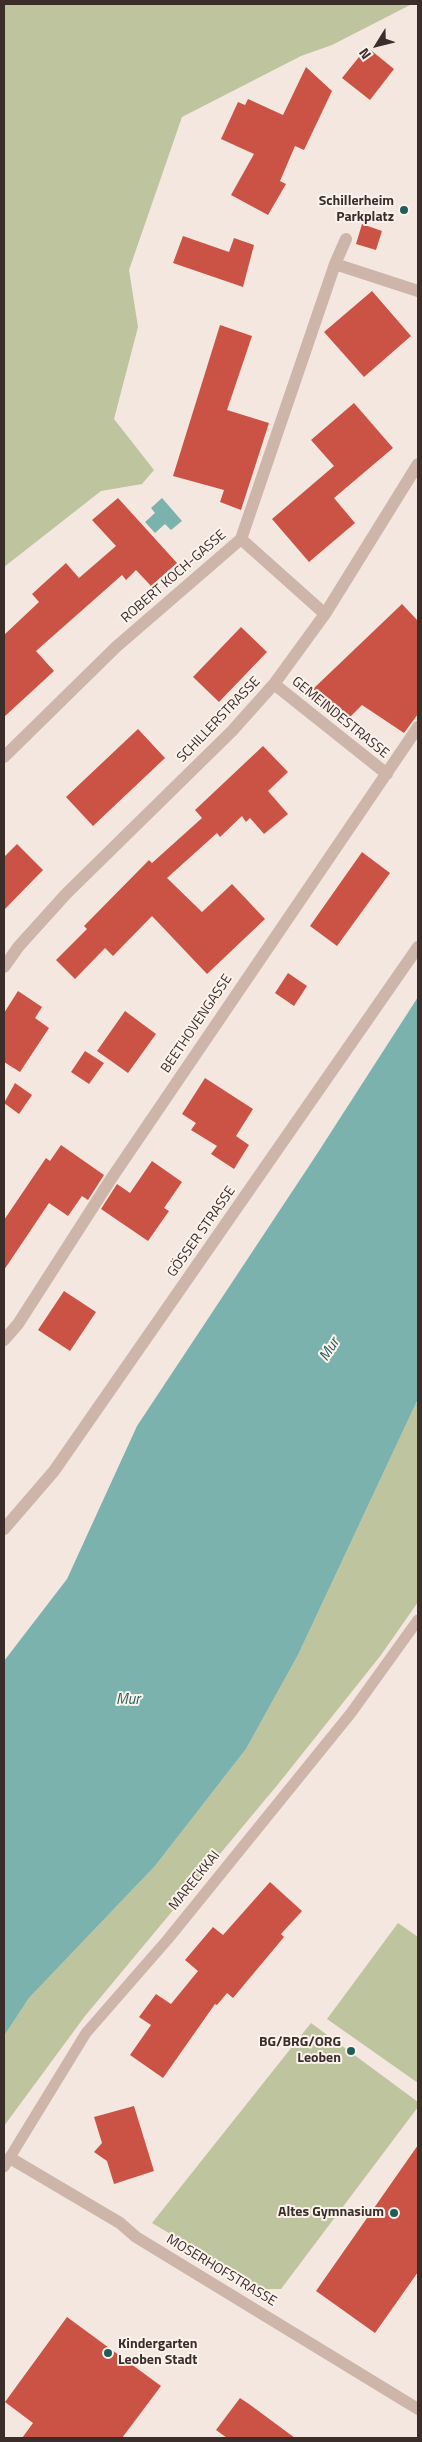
<!DOCTYPE html>
<meta charset="utf-8">
<style>
body{margin:0}
#map{position:relative;width:422px;height:2442px;overflow:hidden;background:#f4e7df;font-family:"Titillium Web",sans-serif}
canvas{display:block}
.frame{position:absolute;inset:0;border:5px solid #3a2d2a;pointer-events:none}
.north{position:absolute;left:352px;top:20px;width:50px;height:50px;-webkit-text-stroke:4px #fbf2ec;paint-order:stroke;rotate:234deg;font-size:14px;font-weight:700;line-height:20px;text-align:center;color:#3a2d2a}
.north::after{content:'';display:block;margin:auto;width:18px;height:22px;background:#3a2d2a;clip-path:polygon(50% 0,100% 100%,50% 72%,0 100%)}
</style>
<div id="map">
<canvas width="422" height="2442"></canvas>
<div class="frame"></div>
<div class="north">N</div>
</div>
<script>
const ctx = document.querySelector('canvas').getContext('2d');
ctx.lineJoin = 'round';
function paint(path, color) { ctx.fillStyle = color; ctx.fill(path, 'evenodd'); }
const toPath = rows => new Path2D(rows.map(r => 'M' + r).join(''));
function strokePath(path, color, width, dash) { ctx.strokeStyle = color; ctx.lineWidth = width; ctx.lineCap = dash ? 'butt' : 'round'; ctx.setLineDash(dash || []); ctx.stroke(path); }
function label(font, color, halo, rows, align = 'center') {
  ctx.font = font + ' "Titillium Web",sans-serif'; ctx.lineWidth = 4; ctx.setLineDash([]); ctx.textBaseline = 'middle'; ctx.strokeStyle = halo; ctx.fillStyle = color; for (const [text, x, y, turn = 0] of rows) {
    ctx.save(); ctx.translate(x, y); ctx.rotate((+turn || 0) * Math.PI / 180); ctx.textAlign = isNaN(turn) ? turn : align; if (halo) ctx.strokeText(text, 0, 0); ctx.fillText(text, 0, 0); ctx.restore();
  }
}
paint(toPath([
 [4,4,412,4,332,45,301,56,182,117,129,270,138,327,114,419,154,470,142,484,101,491,4,567],
 [418,1399,418,1602,381,1655,279,1783,85,2016,4,2126,4,2036,29,1998,155,1866,246,1749,298,1655],
 [398,1923,418,1937,418,2083,327,2019],
 [311,2023,418,2102,418,2107,281,2289,263,2289,152,2223]
]), '#bdc49e');
paint(toPath([
 [162,498,182,521,171,530,165,524,155,533,145,522,155,513,151,508],
 [418,997,418,1399,298,1655,246,1749,155,1866,29,1998,4,2036,4,1661,67,1579,137,1426,315,1157]
]), '#7cb2ad');
paint(toPath([
 [367,47,394,69,370,100,342,78],
 [306,67,332,91,304,150,295,146,280,181,286,184,268,215,231,195,254,154,221,139,238,102,245,105,248,99,283,115],
 [362,224,382,231,376,250,356,244],
 [183,236,229,252,234,238,254,245,243,287,173,263],
 [372,291,411,336,364,377,324,332],
 [220,325,252,336,227,410,269,423,241,510,220,502,224,490,173,476],
 [354,403,393,448,334,498,355,523,309,562,272,519,334,466,311,440],
 [118,498,177,563,151,586,136,570,126,580,122,575,36,651,54,671,4,717,4,635,39,602,32,594,66,563,79,578,116,546,92,520],
 [402,604,418,621,418,714,404,733,362,705,345,722,313,689],
 [241,627,267,652,219,702,193,677],
 [138,729,165,758,93,826,66,797],
 [263,746,288,772,268,791,288,814,264,834,250,818,246,822,242,816,220,837,217,833,167,878,202,912,232,884,265,919,207,974,152,916,113,956,105,948,75,979,56,960,87,929,84,926,149,860,152,863,202,818,195,810],
 [17,844,43,870,4,910,4,857],
 [362,852,390,873,337,946,310,926],
 [288,973,307,986,294,1006,275,993],
 [18,991,42,1007,35,1018,49,1028,20,1072,4,1062,4,1013],
 [125,1011,156,1034,128,1073,97,1051],
 [85,1051,104,1063,89,1084,71,1072],
 [205,1078,253,1109,236,1136,249,1145,234,1169,211,1154,217,1146,191,1130,196,1123,182,1114],
 [15,1083,32,1095,19,1114,4,1103],
 [61,1145,104,1175,88,1200,82,1196,68,1216,49,1203,4,1270,4,1220,46,1158,50,1161],
 [152,1161,182,1182,164,1208,169,1211,148,1241,101,1209,117,1184,130,1193],
 [64,1291,96,1312,70,1351,38,1330],
 [270,1882,302,1911,281,1934,284,1937,233,1998,227,1993,217,2005,215,2004,163,2078,130,2055,151,2025,139,2017,156,1994,171,2004,198,1971,185,1960,213,1927,223,1935],
 [134,2106,154,2171,114,2184,107,2161,94,2152,102,2143,94,2117],
 [418,2145,418,2272,375,2333,316,2291],
 [67,2317,161,2386,122,2438,22,2438,33,2423,5,2402],
 [240,2398,249,2404,295,2438,227,2438,216,2430]
]), '#cb5346');
strokePath(toPath([
 [4,2167,86,2033,168,1939,351,1713,418,1620]
]), '#cdb5aa', 11);
strokePath(toPath([
 [335,264,346,239],
 [241,539,325,614],
 [274,684,387,774],
 [4,757,116,647,241,539,335,264,418,291],
 [4,967,19,946,66,894,232,731,274,684,325,614,418,464],
 [4,1340,18,1324,111,1179,418,727],
 [4,1529,54,1471,418,947],
 [10,2158,120,2223,136,2237,418,2409]
]), '#cdb5aa', 12);
for (const [x, y, r, color] of [
 [404,210,5,"#1d5e59"],
 [351,2051,5,"#1d5e59"],
 [394,2213,5,"#1d5e59"],
 [108,2353,5,"#1d5e59"]
]) { const dot = new Path2D(); dot.arc(x, y, r, 0, 2 * Math.PI); ctx.fillStyle = color; ctx.fill(dot); strokePath(dot, '#fbf2ec', 2); }
label('bold 14px', '#3a2d2a', '#fbf2ec', [
 ["Schillerheim",394,202],
 ["Parkplatz",394,218],
 ["BG/BRG/ORG",341,2043],
 ["Leoben",341,2059],
 ["Altes Gymnasium",384,2213],
 ["Kindergarten",118,2345,"left"],
 ["Leoben Stadt",118,2361,"left"]
], 'right');
label('14px', '#3a2d2a', '#fbf2ec', [
 ["ROBERT KOCH-GASSE",174,577,-41],
 ["GEMEINDESTRASSE",340,718,39],
 ["SCHILLERSTRASSE",219,720,-46],
 ["BEETHOVENGASSE",197,1024,-56],
 ["GÖSSER STRASSE",202,1232,-55],
 ["MARECKKAI",195,1881,-51],
 ["MOSERHOFSTRASSE",221,2271,31]
]);
label('italic 15px', '#1d5e59', '#fbf2ec', [
 ["Mur",330,1350,-58],
 ["Mur",128,1700]
]);
</script>
